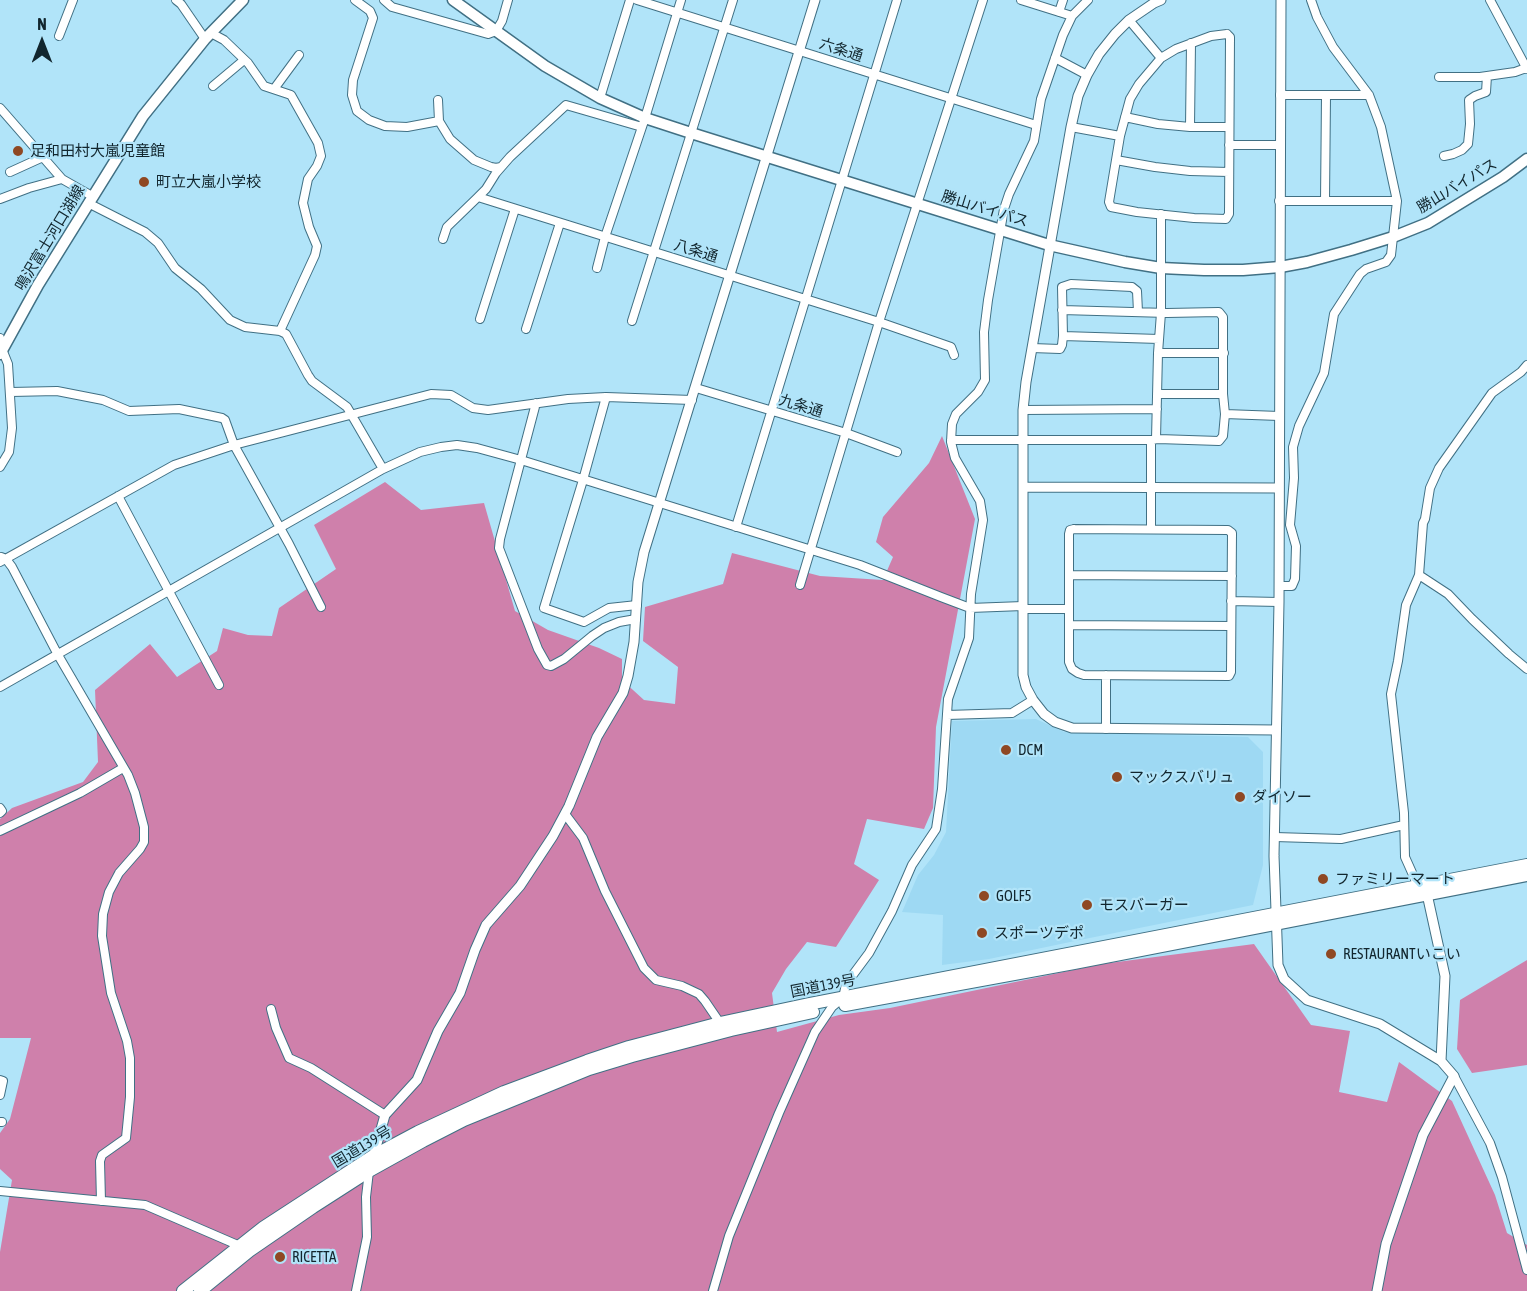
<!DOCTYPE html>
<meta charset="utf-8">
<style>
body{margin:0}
#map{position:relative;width:1527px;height:1291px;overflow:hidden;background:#b1e4f9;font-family:"Asap Condensed",sans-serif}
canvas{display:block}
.north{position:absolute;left:12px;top:12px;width:60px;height:60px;-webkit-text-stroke:4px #b1e4f9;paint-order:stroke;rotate:0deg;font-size:16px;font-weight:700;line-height:24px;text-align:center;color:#12262e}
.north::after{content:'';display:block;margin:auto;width:21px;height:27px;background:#12262e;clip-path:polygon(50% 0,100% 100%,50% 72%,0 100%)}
</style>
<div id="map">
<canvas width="1527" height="1291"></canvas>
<div class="north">N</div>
</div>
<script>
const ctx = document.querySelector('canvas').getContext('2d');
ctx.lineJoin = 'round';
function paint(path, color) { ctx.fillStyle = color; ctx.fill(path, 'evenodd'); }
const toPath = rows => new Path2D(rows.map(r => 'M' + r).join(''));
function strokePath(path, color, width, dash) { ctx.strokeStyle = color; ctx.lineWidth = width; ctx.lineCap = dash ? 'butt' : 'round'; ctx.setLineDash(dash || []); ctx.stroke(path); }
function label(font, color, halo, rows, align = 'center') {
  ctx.font = font + ' "Asap Condensed","Noto Sans JP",sans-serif'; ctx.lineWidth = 4.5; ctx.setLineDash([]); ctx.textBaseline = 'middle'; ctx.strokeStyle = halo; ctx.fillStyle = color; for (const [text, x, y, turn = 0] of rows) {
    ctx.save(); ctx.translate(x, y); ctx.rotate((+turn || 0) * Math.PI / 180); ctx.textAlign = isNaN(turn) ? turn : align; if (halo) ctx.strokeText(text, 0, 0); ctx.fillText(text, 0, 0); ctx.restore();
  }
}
paint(toPath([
 [1036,719,1064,732,1248,737,1263,752,1263,865,1253,905,1075,941,989,959,942,965,943,915,902,912,918,875,934,855,946,832,952,721]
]), '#9ed9f3');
paint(toPath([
 [942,436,975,519,936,727,933,808,924,829,867,819,854,864,879,880,836,947,807,942,786,969,772,993,777,1032,839,1015,890,1008,1102,964,1254,944,1311,1025,1350,1031,1339,1092,1387,1102,1399,1062,1452,1101,1495,1195,1507,1233,1527,1245,1527,1291,0,1291,0,1252,12,1180,0,1169,0,1133,10,1119,31,1038,0,1038,0,819,12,808,83,782,98,762,95,690,150,644,177,677,217,651,223,628,248,635,272,636,279,608,336,569,314,525,385,482,421,510,484,503,515,611,548,630,599,648,622,659,622,680,644,700,675,704,678,667,643,641,645,607,723,584,732,553,820,576,883,580,893,557,876,542,883,517,929,463],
 [1527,960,1527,1065,1472,1073,1457,1049,1460,1000]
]), '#cf80ab');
const minor = toPath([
 [176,0,181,4,205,39],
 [355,0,370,11,373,18,353,80,352,95,357,111,369,120,385,126,407,127,439,121],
 [384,0,392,7,488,34,496,31,502,21,508,0],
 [637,0,1036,125],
 [1021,0,1072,16],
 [1490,0,1527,69],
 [1059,12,1063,0],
 [1129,20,1161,58],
 [211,33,224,40,248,63,264,86,291,95,318,143,321,156,317,166,308,179,303,203,309,227,317,246,315,255,280,331],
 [1227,34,1230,37,1229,214,1226,219,1194,218,1137,212,1111,207,1109,202,1120,136,1130,99,1139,84,1161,58,1176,49,1211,36,1227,34],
 [59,36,73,0],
 [1055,58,1087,75],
 [1439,77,1480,77,1515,72,1526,68],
 [213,86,244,60],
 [274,89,299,55],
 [1280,95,1369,95],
 [600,98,630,0],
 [438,100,439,121,450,139,474,160,491,167,496,168,501,167],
 [0,108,62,179],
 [1125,117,1158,124,1190,127,1229,127],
 [1071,127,1120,136],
 [1190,127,1191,43],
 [1229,145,1280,145],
 [1444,156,1453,154,1462,150,1468,144,1470,124,1469,100,1475,96,1486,92,1487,76],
 [1116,160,1155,167,1190,171,1229,172],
 [10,172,43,157],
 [478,197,486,189,496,173,510,157,566,105,642,127],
 [0,199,29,188,62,179,92,196],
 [1279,201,1397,201],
 [1325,201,1326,96],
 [443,239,447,227,478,197,879,322,951,347,954,355],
 [597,268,605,237,645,118,681,0],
 [480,319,515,209],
 [632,321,733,0],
 [526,329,560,223],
 [1063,336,1159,339],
 [0,338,2,349,8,364,12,428,9,452,0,467],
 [1032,348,1060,349,1062,345,1063,336,1062,287,1071,284,1132,287,1137,291,1138,312],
 [1158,353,1224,353],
 [696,388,846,433,897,452],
 [11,392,57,391,103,400,129,411,179,409,222,418,225,420,234,445,289,544,321,607],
 [1157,394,1223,394],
 [606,397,583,480,544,608,584,622,609,608,637,605],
 [536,403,500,539,499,548,538,649,547,665,551,666,564,659,592,636,604,628,619,622,636,619],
 [1023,410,1157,409],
 [1225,414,1279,416],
 [1156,439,1158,353,1161,313,1161,214],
 [951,440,1151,440,1158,439,1219,441,1223,436,1225,414,1223,394,1223,317,1219,312,1167,313,1062,310],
 [383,469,420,452,441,447,457,445,477,448,521,460,860,565,941,597,970,608,1023,606],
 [118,496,219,685],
 [736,527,897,0],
 [1074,529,1228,530,1232,533,1231,672,1229,676,1084,675,1078,673,1072,669,1069,662,1069,534,1070,530,1074,529],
 [1151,529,1151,440],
 [1,557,6,559,12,567,58,655,128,775,135,793,144,827,144,842,140,849,119,873,109,892,103,914,102,936,111,993,127,1041,130,1058,130,1097,126,1138,102,1155,100,1161,101,1201],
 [0,562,174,465,234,445,431,394,451,395,473,408,488,410,568,399,606,397,692,400],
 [1069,575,1232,576],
 [1419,575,1448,594,1472,619,1509,654,1527,669],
 [800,585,879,322,983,0],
 [1279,586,1292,586,1295,579,1296,546,1290,525,1294,478,1293,447,1299,426,1324,373,1334,314,1360,274,1366,269,1386,262,1391,255,1397,201,1381,127,1369,95,1333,47,1317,17,1311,0],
 [1231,601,1279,602],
 [1023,609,1069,609],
 [1069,625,1231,626],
 [1106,675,1106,729],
 [0,687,383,469,347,407,312,381,308,375,286,334,280,331,245,327,230,320,201,289,175,268,158,243,145,232,88,203],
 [947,715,1012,713,1033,700],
 [0,808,2,811,0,813],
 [565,814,583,838,605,891,644,968,656,980,682,986,699,994,705,1001,720,1023],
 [0,831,80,793,123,768],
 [1275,837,1341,839,1404,825],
 [1418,886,1405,857,1404,813,1391,694,1398,661,1406,605,1419,575,1423,523,1425,519,1430,488,1439,468,1492,393,1521,372,1527,365],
 [271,1009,276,1028,289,1058,311,1068,385,1115],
 [1454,1076,1490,1143,1502,1177,1527,1270],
 [0,1080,3,1081,0,1095],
 [0,1122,2,1122],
 [0,1191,145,1205,240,1246],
 [356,1291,367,1237,366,1197,369,1171],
 [713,1291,729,1236,779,1113,815,1032,832,1007,843,998,846,984,869,953,892,911,912,865,936,829,942,789,948,699,969,638,971,594,983,520,980,501,955,458,951,442,952,424,956,414,978,392,985,380,984,332,988,300,1004,209,1009,194,1034,141,1041,99,1063,35,1072,16,1088,0]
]);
const tertiary = toPath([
 [1161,0,1154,3,1129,20,1115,34,1099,54,1087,75,1078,96,1071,127,1026,382,1023,410,1023,675,1026,687,1033,700,1044,714,1055,722,1072,728,1276,730],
 [1281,0,1279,602,1274,856,1278,965,1284,979,1307,1000,1380,1024,1441,1061],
 [1023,487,1278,488],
 [373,1158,385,1115,417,1080,438,1031,460,993,475,950,486,925,520,886,553,836,569,806,597,737,623,693,628,676,634,642,638,582,644,552,815,0],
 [1377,1291,1386,1244,1423,1135,1454,1076,1441,1061,1445,976,1427,894,1423,890]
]);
const secondary = toPath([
 [453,0,545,66,600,98,645,118,691,133,1049,245,1125,262,1161,268,1204,270,1243,270,1280,267,1307,262,1351,250,1393,237,1428,223,1503,177,1527,159],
 [0,354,38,285,143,116,205,39,243,0]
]);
const trunk = toPath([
 [845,1005,1074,963,1527,875],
 [183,1291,264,1227,373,1156,418,1132,504,1092,587,1061,629,1047,720,1023,809,1004,1527,865],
 [200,1291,249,1251,313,1207,369,1171,423,1141,464,1120,589,1069,632,1056,731,1030,813,1012]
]);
strokePath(minor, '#417084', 10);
strokePath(tertiary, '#417084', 11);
strokePath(secondary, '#417084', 13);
strokePath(trunk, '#417084', 14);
strokePath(minor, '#fff', 8);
strokePath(tertiary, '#fff', 9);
strokePath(secondary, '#fff', 10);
strokePath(trunk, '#fff', 12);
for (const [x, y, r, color] of [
 [18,151,6,"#8f4823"],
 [144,182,6,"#8f4823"],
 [1006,750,6,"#8f4823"],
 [1117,777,6,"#8f4823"],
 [1240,797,6,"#8f4823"],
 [1323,879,6,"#8f4823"],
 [984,896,6,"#8f4823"],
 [1087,905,6,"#8f4823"],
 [982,933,6,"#8f4823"],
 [1331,954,6,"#8f4823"],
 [280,1257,6,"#8f4823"]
]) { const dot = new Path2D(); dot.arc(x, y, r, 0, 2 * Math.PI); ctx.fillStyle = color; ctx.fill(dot); strokePath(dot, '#b1e4f9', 2); }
label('15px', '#12262e', '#b1e4f9', [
 ["六条通",841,50,18],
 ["勝山バイパス",1457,186,-31],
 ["勝山バイパス",985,209,17],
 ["鳴沢富士河口湖線",50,238,-59],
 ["八条通",696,251,17],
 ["九条通",801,406,17],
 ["国道139号",823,986,-11],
 ["国道139号",362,1147,-31]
]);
label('15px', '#12262e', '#b1e4f9', [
 ["足和田村大嵐児童館",30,151],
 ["町立大嵐小学校",156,182],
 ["DCM",1018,750],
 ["マックスバリュ",1129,777],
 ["ダイソー",1252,797],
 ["ファミリーマート",1335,879],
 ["GOLF5",996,896],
 ["モスバーガー",1099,905],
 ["スポーツデポ",994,933],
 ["RESTAURANTいこい",1343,954],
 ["RICETTA",292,1257]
], 'left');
</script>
